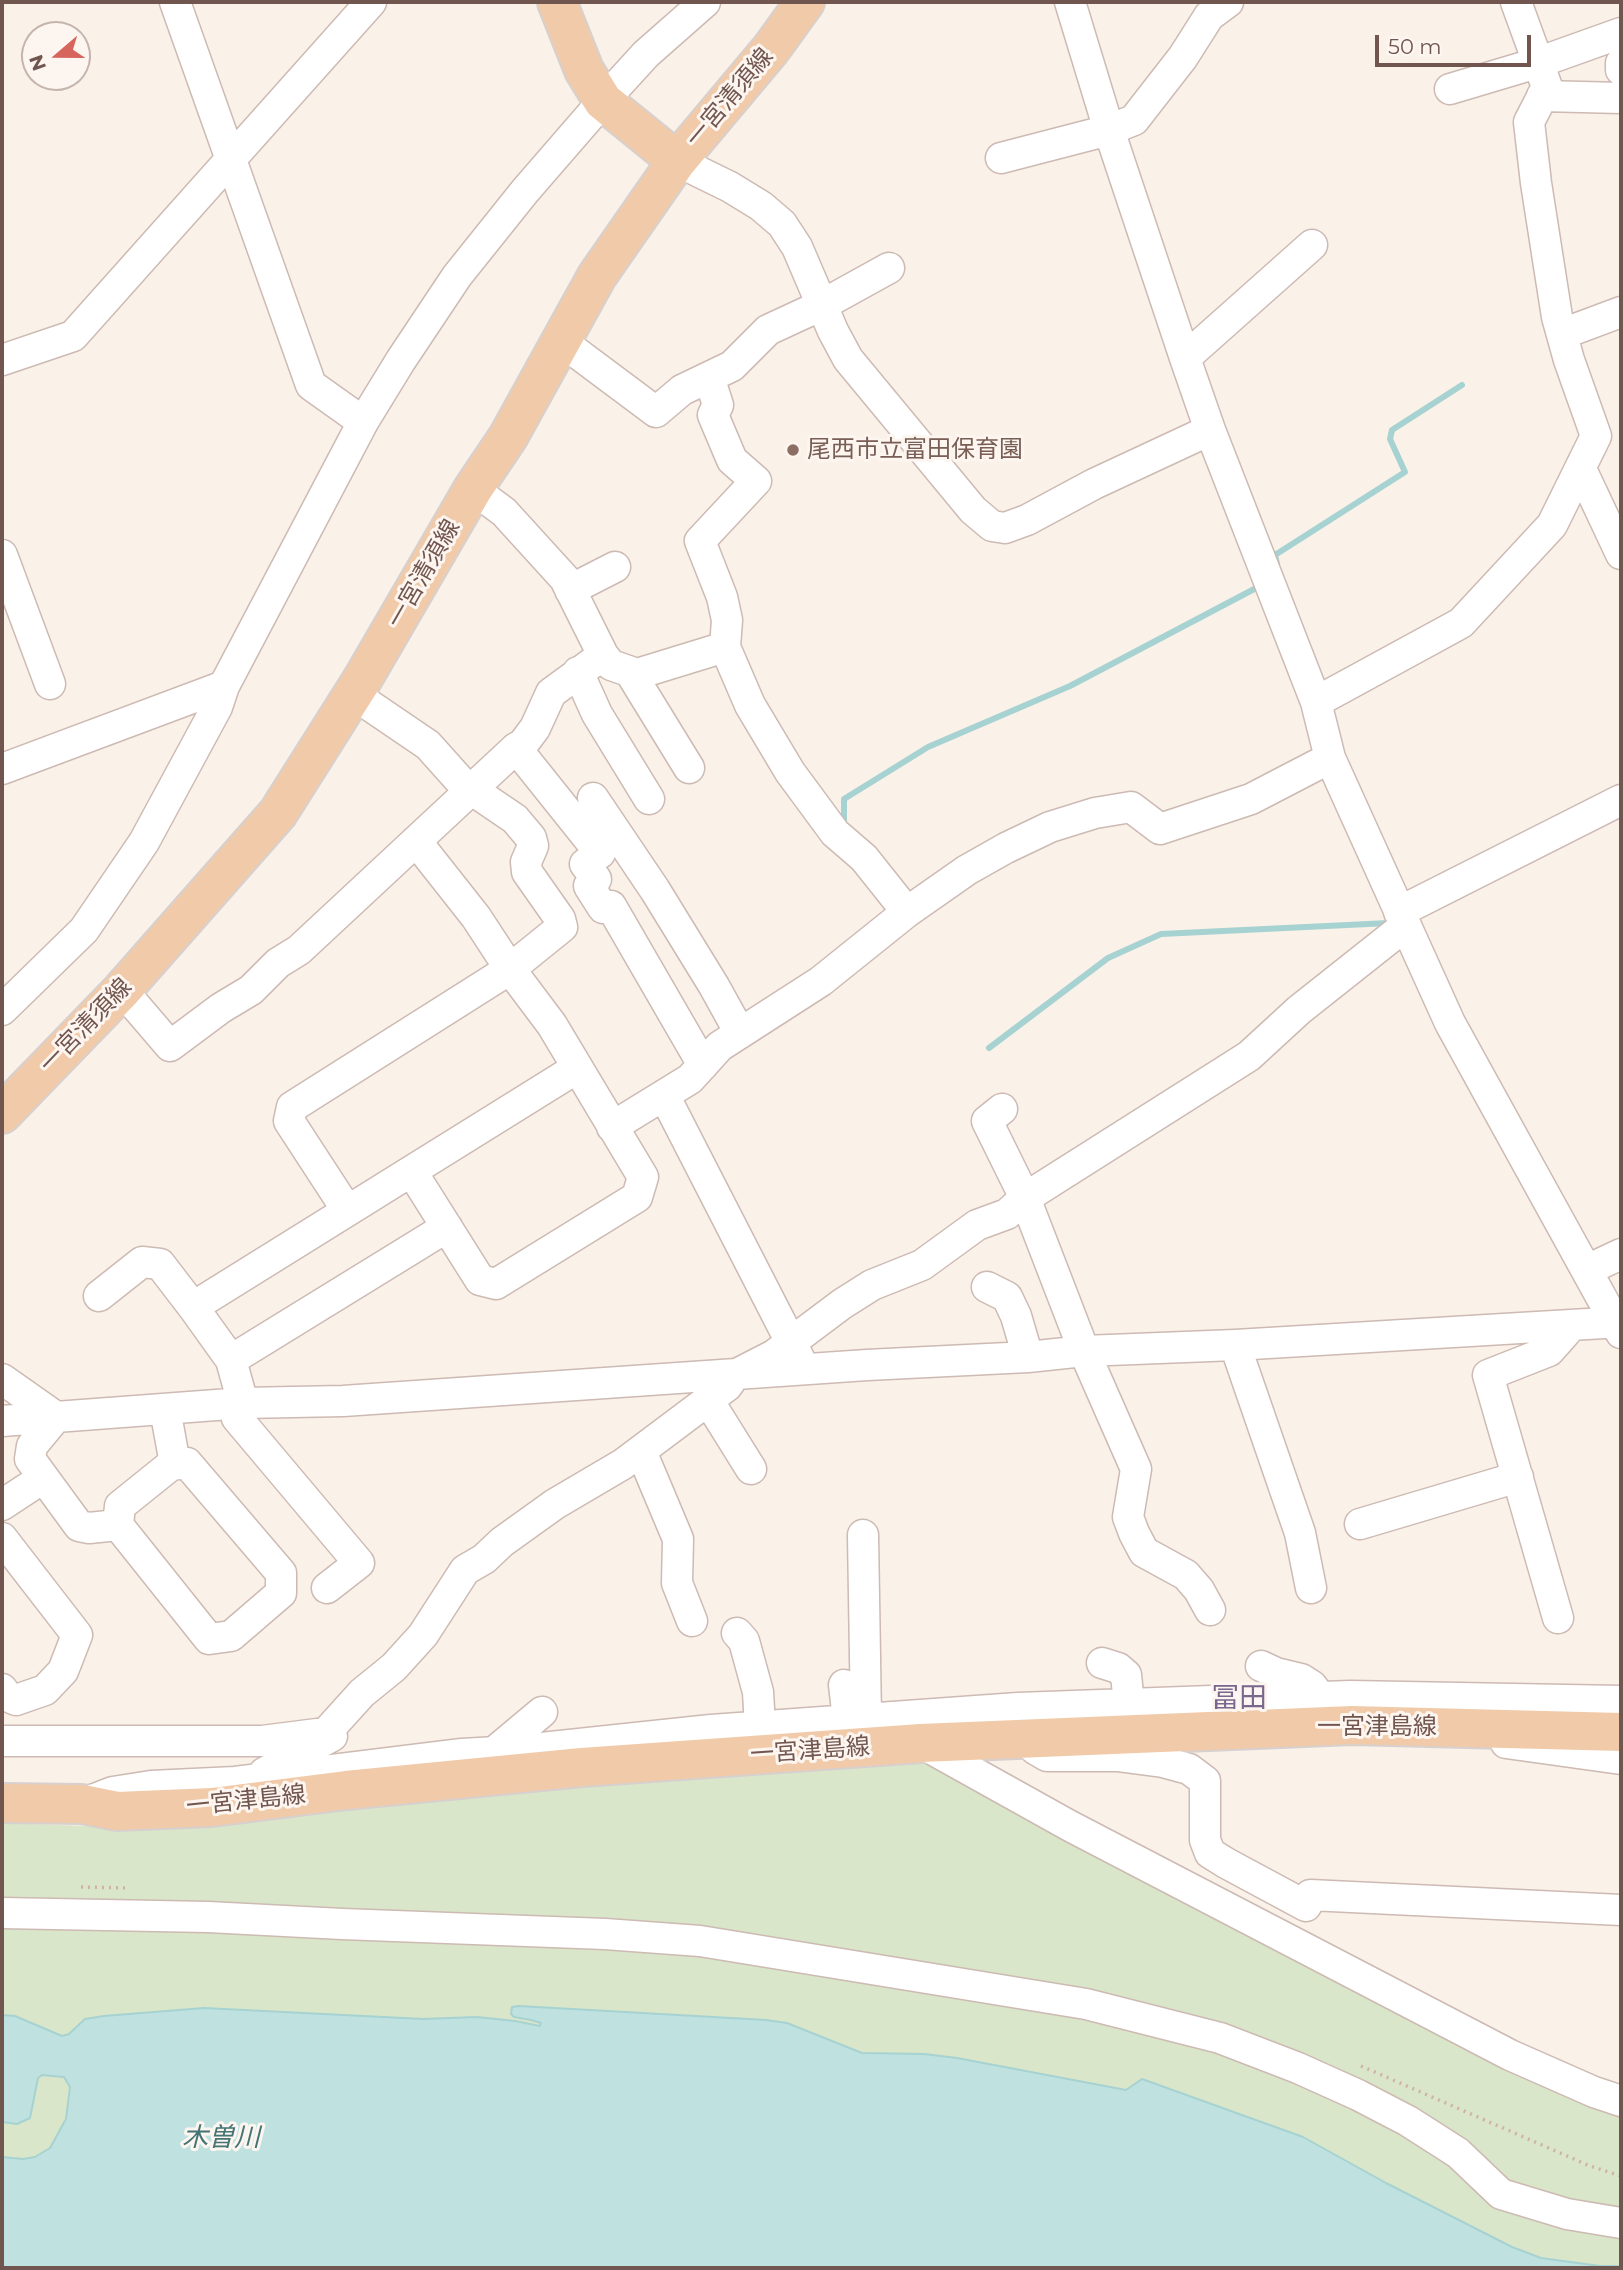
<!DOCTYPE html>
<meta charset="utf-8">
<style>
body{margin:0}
#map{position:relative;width:1623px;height:2270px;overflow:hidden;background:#faf1e9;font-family:Montserrat,sans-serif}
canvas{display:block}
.frame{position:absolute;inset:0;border:4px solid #715650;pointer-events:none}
.north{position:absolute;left:21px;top:21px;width:70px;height:70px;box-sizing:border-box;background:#fdf5ef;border:2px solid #c5b5af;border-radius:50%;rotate:250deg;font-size:19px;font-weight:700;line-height:28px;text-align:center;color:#715650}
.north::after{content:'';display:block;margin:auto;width:24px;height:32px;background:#d5655d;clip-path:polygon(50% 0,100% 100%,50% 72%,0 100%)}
.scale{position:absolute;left:1375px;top:35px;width:156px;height:32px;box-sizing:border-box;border:4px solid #715650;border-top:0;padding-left:9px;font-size:21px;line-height:24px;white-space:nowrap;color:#715650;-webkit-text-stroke:5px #fdf5ef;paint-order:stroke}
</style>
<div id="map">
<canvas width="1623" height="2270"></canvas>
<div class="frame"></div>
<div class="north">N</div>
<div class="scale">50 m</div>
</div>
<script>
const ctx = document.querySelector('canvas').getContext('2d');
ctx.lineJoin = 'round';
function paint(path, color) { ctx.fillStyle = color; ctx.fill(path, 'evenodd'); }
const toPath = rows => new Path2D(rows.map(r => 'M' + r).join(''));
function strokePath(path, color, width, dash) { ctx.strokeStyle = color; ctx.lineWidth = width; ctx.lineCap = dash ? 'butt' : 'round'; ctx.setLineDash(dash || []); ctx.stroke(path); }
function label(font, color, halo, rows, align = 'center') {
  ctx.font = font + ' Montserrat,"Noto Sans JP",sans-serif'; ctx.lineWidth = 6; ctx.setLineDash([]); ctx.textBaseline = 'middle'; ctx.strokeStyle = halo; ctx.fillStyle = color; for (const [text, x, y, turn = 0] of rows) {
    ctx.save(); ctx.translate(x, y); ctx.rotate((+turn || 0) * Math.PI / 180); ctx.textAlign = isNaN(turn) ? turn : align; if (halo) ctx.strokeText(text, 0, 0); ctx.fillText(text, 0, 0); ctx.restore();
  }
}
paint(toPath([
 [921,1760,1505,2068,1591,2107,1621,2117,1621,2268,1578,2268,76,2044,2,2026,2,1823,116,1827,344,1803],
 [53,2058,87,2092,47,2156,2,2164,2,2115,34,2077]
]), '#d9e6c9');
const water = toPath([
 [519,2006,766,2020,787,2023,862,2053,924,2054,957,2058,1126,2090,1142,2079,1303,2137,1386,2183,1512,2247,1541,2258,1600,2266,1621,2266,1621,2268,2,2268,2,2157,23,2159,35,2157,50,2148,66,2119,70,2087,64,2077,42,2075,38,2078,30,2118,17,2124,2,2122,2,2015,15,2016,62,2036,69,2034,85,2019,104,2016,204,2008,423,2019,477,2017,515,2021,540,2026,541,2023,531,2020,514,2017,511,2014,512,2007,519,2006]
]);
paint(water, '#bfe2e1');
strokePath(water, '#a7d2d2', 2);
strokePath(toPath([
 [1277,564,1275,555,1405,472,1390,439,1392,430,1462,385],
 [844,827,844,799,928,747,1070,686,1258,587],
 [989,1048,1108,958,1161,934,1389,923]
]), '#a7d2d2', 6);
const minor = toPath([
 [175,2,311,385,363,422],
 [1070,2,1109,130,1185,358,1210,430,1316,702,1330,758,1450,1023,1621,1333],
 [1621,63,1621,70],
 [1450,89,1537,63,1621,33],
 [1542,96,1621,98],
 [1001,158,1109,130,1134,120,1183,57,1209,16,1228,2],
 [677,161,730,187,761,206,782,224,797,247,833,331,848,359,973,510,992,526,1005,528,1027,520,1094,484,1210,430],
 [1562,334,1621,312],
 [561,341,656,412,682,390,732,366,768,330,822,305,889,268],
 [1185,358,1312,245],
 [2,360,73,336,371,2],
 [709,377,718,405,713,415,732,460,756,481,700,541,722,597,727,620,725,647],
 [1581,469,1621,554],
 [473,489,504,512,565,579,603,655,611,665,637,674,725,647,750,705,790,772,835,833,864,858,907,912],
 [2,555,50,684],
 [570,590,615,567],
 [578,672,597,714,649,799],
 [630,672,689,768],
 [1316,702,1461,623,1552,525,1596,436,1569,360,1557,317,1536,183,1529,122,1547,87,1516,2],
 [516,748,600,853,585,864,596,879,589,886,603,908,611,906,703,1065],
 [2,769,224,686],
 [593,798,655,890,714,986,740,1033],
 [1399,912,1621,800],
 [122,990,170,1046,221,1008,251,990,278,963,299,950,516,748,523,744,535,728,551,693,603,655],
 [2,1010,84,930,144,842,217,707,224,686,363,422,401,360,457,276,525,191,603,101,646,54,705,2],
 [664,1095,800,1360],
 [1002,1109,987,1121,1025,1198,1084,1351,1136,1469,1128,1517,1134,1533,1144,1552,1186,1575,1199,1590,1210,1610],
 [612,1127,690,1079,720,1046,821,981,907,912,967,870,1006,848,1050,827,1095,813,1131,807,1160,829,1251,799,1330,758],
 [412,1172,480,1280,496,1284,637,1197,643,1177,552,1025,510,969,476,917,416,841],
 [347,1210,289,1121,292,1107,510,969,562,927,560,919,527,872,526,862,533,846,531,838,515,819,462,783,428,745,353,694],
 [1587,1270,1621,1254],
 [987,1287,1007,1297,1016,1316,1028,1357],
 [99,1296,142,1262,160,1264,193,1307],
 [1235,1345,1300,1533,1311,1588],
 [231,1360,447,1227],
 [2,1379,56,1417,32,1446,30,1459,79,1526,89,1528,118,1525],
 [708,1400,751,1469],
 [165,1409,175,1464],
 [2,1421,243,1403,343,1401,867,1365,1028,1357,1084,1351,1235,1345,1621,1322],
 [641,1451,678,1539,677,1583,692,1621],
 [187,1463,281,1573,281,1593,231,1636,209,1639,118,1525,120,1506,171,1465,187,1463],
 [2,1505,43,1478],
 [1360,1524,1518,1477],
 [863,1535,866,1718],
 [2,1538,77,1635,63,1671,45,1690,16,1700,7,1696,2,1689],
 [327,1588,359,1563,237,1418,243,1403,231,1360,193,1307,577,1068],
 [1558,1618,1488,1375,1549,1351,1572,1325],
 [737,1633,744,1641,758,1692,760,1726],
 [1102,1663,1118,1668,1126,1675,1129,1704],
 [1261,1666,1276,1673,1301,1679,1312,1686,1320,1697],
 [844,1685,848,1719],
 [324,1735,362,1693,394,1667,423,1635,465,1570,484,1559,502,1542,555,1504,623,1464,727,1386,735,1375,774,1355,842,1304,872,1285,922,1265,977,1225,1007,1214,1025,1198,1249,1056,1299,1010,1405,926],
 [2,1741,262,1741,317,1734,332,1736,264,1773],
 [921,1743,1070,1826,1510,2055,1594,2092,1621,2101],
 [1506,1743,1621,1759],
 [1035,1749,1047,1756,1117,1756,1163,1762,1189,1769,1205,1781,1205,1840,1210,1853,1226,1863,1306,1906,1310,1895,1621,1910],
 [493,1753,542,1712],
 [82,1804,113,1792,151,1786,235,1782,462,1754,513,1751,711,1730,1018,1708,1350,1696,1621,1701],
 [2,1913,208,1917,342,1924,605,1934,700,1941,1086,2004,1220,2038,1298,2068,1358,2095,1408,2121,1458,2153,1501,2194,1567,2214,1621,2223]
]);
const major = toPath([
 [557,2,584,70,603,101,677,161],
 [2,1114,122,990,278,813,362,680,473,489,508,437,597,276,677,161,771,49,805,2],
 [2,1803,82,1804,117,1811,212,1807,346,1790,582,1767,921,1743,1352,1725,1621,1732]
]);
strokePath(minor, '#cdbab3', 33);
strokePath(major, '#d7d0ce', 42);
strokePath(toPath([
 [81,1887,129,1888],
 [1361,2066,1590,2166,1621,2176]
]), '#d1b1a7', 3.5, [2, 5]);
strokePath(minor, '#fff', 30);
strokePath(major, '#f1cba9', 38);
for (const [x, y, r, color] of [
 [793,450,7,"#8d6e63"]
]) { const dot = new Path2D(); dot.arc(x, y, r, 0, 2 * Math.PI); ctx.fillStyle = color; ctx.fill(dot); strokePath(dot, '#fdf5ef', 2.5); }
label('24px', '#715650', '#fdf5ef', [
 ["一宮清須線",730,98,-50],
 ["一宮清須線",424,574,-60],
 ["一宮清須線",86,1026,-46],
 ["一宮津島線",1377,1727],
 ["一宮津島線",810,1751,-4],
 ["一宮津島線",246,1801,-6]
]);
label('24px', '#785e54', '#fdf5ef', [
 ["尾西市立富田保育園",807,450]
], 'left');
label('italic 26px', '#457475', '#fdf5ef', [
 ["木曽川",221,2138]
]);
label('28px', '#7a678d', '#fdf5ef', [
 ["冨田",1239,1699]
]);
</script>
